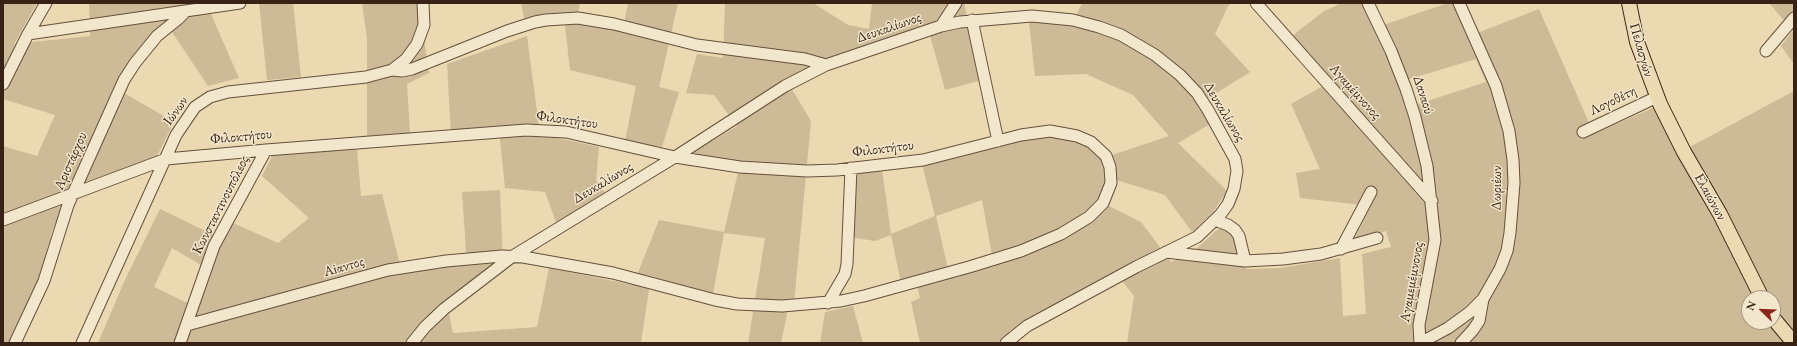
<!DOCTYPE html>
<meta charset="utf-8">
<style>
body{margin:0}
#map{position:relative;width:1797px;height:346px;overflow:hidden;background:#ebd9b1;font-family:"EB Garamond",serif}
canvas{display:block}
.frame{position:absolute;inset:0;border:4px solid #382215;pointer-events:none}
.north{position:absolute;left:1741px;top:290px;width:40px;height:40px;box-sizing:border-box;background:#f2e6cc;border:1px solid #a89883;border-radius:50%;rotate:293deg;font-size:11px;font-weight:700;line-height:16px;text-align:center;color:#382215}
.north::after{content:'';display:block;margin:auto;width:14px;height:18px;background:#8f2418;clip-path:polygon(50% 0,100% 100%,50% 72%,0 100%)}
</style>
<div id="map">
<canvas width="1797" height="346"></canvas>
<div class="frame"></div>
<div class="north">N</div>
</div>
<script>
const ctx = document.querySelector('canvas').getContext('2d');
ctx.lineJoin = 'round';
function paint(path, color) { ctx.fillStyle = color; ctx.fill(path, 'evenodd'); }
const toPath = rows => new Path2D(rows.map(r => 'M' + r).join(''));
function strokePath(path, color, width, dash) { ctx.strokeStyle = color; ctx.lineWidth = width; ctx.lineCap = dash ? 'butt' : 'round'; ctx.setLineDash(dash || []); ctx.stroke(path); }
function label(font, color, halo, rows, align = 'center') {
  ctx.font = font + ' "EB Garamond",serif'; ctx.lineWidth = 3; ctx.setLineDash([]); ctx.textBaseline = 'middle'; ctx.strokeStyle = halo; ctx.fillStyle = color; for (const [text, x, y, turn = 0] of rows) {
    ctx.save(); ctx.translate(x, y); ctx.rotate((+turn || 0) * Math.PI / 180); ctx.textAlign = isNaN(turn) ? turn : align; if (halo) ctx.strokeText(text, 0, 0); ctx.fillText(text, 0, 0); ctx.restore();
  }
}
paint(toPath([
 [3,3,37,3,14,44,90,36,89,3,218,3,207,5,239,78,208,86,168,26,142,46,126,67,117,89,174,122,157,156,72,187,52,231,40,276,23,319,10,343,3,343,3,146,37,156,55,115,3,99],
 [259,3,293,3,301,77,267,80],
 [362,3,419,3,429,73,407,84,410,134,367,137,367,38],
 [521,3,580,3,578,14,624,24,628,3,678,3,659,87,679,92,662,147,625,141,636,86,570,70,564,16,525,22],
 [725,3,813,3,848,25,869,29,872,3,964,3,982,80,945,90,928,28,787,81,811,121,794,304,789,304,781,343,748,343,765,238,724,233,713,294,651,276,641,343,98,343,124,282,160,209,218,237,231,222,278,243,309,218,262,176,273,154,357,149,361,196,382,194,402,272,441,265,467,265,462,192,500,190,503,264,447,304,453,333,537,327,549,268,633,285,659,220,724,232,740,164,687,156,737,126,714,95,686,93,697,54,723,58],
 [172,248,211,271,196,307,154,287],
 [1082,3,1232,3,1228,6,1215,34,1250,72,1199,104,1210,124,1178,143,1227,191,1213,212,1192,232,1165,195,1110,178,1101,202,1141,222,1171,262,1192,253,1218,229,1231,229,1241,248,1246,269,1280,268,1340,258,1343,316,1366,314,1362,254,1391,247,1386,231,1354,240,1371,206,1300,198,1296,173,1320,169,1291,104,1330,82,1292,36,1324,11,1342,3,1365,3,1377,27,1448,3,1453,3,1467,37,1539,9,1594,134,1666,102,1688,148,1794,91,1794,343,1127,343,1134,296,1119,277,1009,331,1009,343,920,343,911,302,920,298,916,281,901,283,891,235,875,241,849,237,855,172,882,169,891,234,935,216,922,164,1008,139,1055,135,1075,139,1095,148,1103,158,1169,136,1133,95,1086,74,1035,76,1029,22,1050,20,1074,21],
 [1476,59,1486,82,1409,107,1399,82],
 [982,200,994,266,950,278,936,216],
 [1749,298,1773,298,1773,322,1749,322],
 [1769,3,1794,3,1794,64,1781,46,1793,31],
 [527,36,540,134,599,147,596,180,607,196,557,225,545,192,505,188,499,130,451,133,447,64],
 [853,306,863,343,820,343,825,312]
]), '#cdba96');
const minor = toPath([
 [1256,3,1432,201],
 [1368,3,1391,51,1406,89,1415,117,1427,166,1435,240,1419,325,1420,343],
 [972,20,998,141],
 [941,26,956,3],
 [28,34,240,3],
 [1766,51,1794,18],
 [392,70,402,71,412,69,507,31,535,22,546,20,578,18,614,24,697,45,805,59,826,65],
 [3,84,28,34,46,3],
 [1583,132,1657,97],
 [3,220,166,159,266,150,526,130,566,132,675,157,740,167,807,171,837,170,923,160,1021,135,1050,131,1077,136,1091,142,1106,156,1110,167,1111,183,1103,203,1089,217,1061,234,1021,251,969,267,864,296,841,301,782,306,737,304,715,300,613,273,523,257,502,256,446,261,388,270,187,325],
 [1215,220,1228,225,1235,230,1239,236,1245,261],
 [1341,249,1371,192],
 [1166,252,1245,261,1283,259,1321,254,1377,238],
 [828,303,845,274,847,264,851,168],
 [15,343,44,281,68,205,124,80,135,63,157,36,178,19,186,11],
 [82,343,176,135,195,107,210,97,228,92,366,77,392,70,406,59,417,44,424,25,423,3],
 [180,343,214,246,266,150],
 [412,343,425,327,444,309,513,256,675,157,785,86,826,65,941,26,960,22,1032,16,1073,20,1099,27,1121,35,1155,55,1180,75,1197,93,1208,110,1235,159,1237,171,1234,189,1228,204,1220,215,1197,237,1136,267,1027,326,1006,343],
 [1420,343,1448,328,1470,312,1483,299,1500,269,1507,251,1510,233,1514,183,1513,160,1509,131,1496,86,1459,3],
 [1461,343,1473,330,1479,321,1483,299]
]);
const major = toPath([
 [1629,3,1637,42,1660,104,1684,152,1720,214,1762,298],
 [1773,318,1794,343]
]);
strokePath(minor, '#65503c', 13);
strokePath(major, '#382215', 16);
strokePath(minor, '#f2e6cc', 11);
strokePath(major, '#ebd9b1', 14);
label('14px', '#382215', '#f2e6cc', [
 ["Δευκαλίωνος",889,28,-19],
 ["Πελασγών",1641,50,74],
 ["Αγαμέμνονος",1355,92,48],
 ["Δαναού",1423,95,72],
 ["Λογοθέτη",1613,101,-26],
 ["Ιώνων",176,111,-54],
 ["Δευκαλίωνος",1224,112,59],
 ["Φιλοκτήτου",567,120,8],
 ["Φιλοκτήτου",241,137,-5],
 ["Φιλοκτήτου",883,149,-7],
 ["Αριστάρχου",71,161,-66],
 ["Δευκαλίωνος",603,183,-31],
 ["Δωριέων",1497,188,-89],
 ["Ελαιώνων",1710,197,61],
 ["Κωνσταντινουπόλεος",221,205,-63],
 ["Aiαντος",344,267,-16],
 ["Αγαμεμέμνονος",1412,282,-80]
]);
</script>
